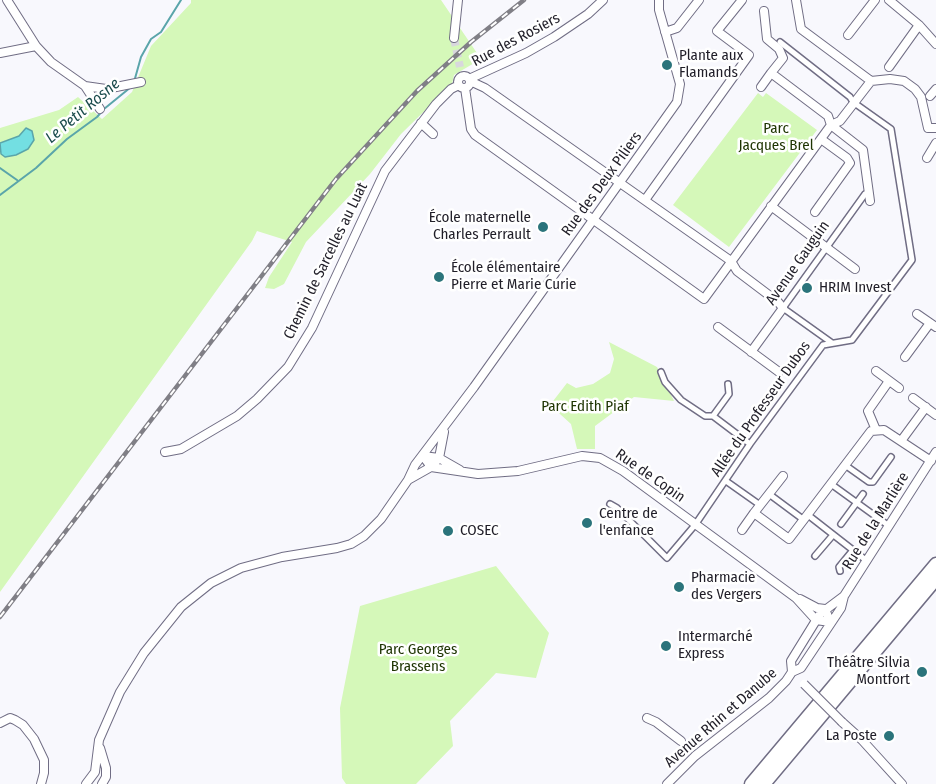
<!DOCTYPE html>
<meta charset="utf-8">
<style>
body{margin:0}
canvas{display:block;background:#f8f8fd}
</style>
<canvas width="936" height="784"></canvas>
<script>
const ctx = document.querySelector('canvas').getContext('2d');
ctx.lineJoin = 'round';
function paint(path, color) { ctx.fillStyle = color; ctx.fill(path, 'evenodd'); }
const toPath = rows => new Path2D(rows.map(r => 'M' + r).join(''));
function strokePath(path, color, width, dash) { ctx.strokeStyle = color; ctx.lineWidth = width; ctx.lineCap = dash ? 'butt' : 'round'; ctx.setLineDash(dash || []); ctx.stroke(path); }
function label(font, color, halo, rows, align = 'center') {
  ctx.font = font + ' "Fira Sans Condensed",sans-serif'; ctx.lineWidth = 5; ctx.setLineDash([]); ctx.textBaseline = 'middle'; ctx.strokeStyle = halo; ctx.fillStyle = color; for (const [text, x, y, turn = 0] of rows) {
    ctx.save(); ctx.translate(x, y); ctx.rotate((+turn || 0) * Math.PI / 180); ctx.textAlign = isNaN(turn) ? turn : align; if (halo) ctx.strokeText(text, 0, 0); ctx.fillText(text, 0, 0); ctx.restore();
  }
}
paint(toPath([
 [191,0,441,0,481,59,454,75,452,84,401,134,370,174,306,242,284,284,274,289,265,288,269,277,292,242,257,231,252,241,0,592,0,128,59,110,78,97,102,119,132,92,151,46,191,3],
 [758,93,763,97,766,93,817,130,729,247,673,205],
 [609,342,657,367,674,401,634,397,595,426,595,449,577,449,571,424,550,405,567,383,576,388,593,384,610,373,614,359],
 [496,566,549,633,536,678,496,673,450,721,453,746,416,784,346,784,342,778,340,708,360,606]
]), '#d5f8b9');
const water = toPath([
 [26,128,32,131,34,140,28,149,16,155,5,157,1,154,0,143,19,136,26,128]
]);
paint(water, '#73dfe2');
strokePath(water, '#5aa5aa', 1.5);
strokePath(toPath([
 [134,82,141,57,151,39,161,32,181,0],
 [0,168,17,180],
 [0,195,36,168,67,139,97,117,104,109,131,87]
]), '#5aa5aa', 2);
strokePath(toPath([
 [454,38,460,67]
]), '#d8d7dd', 8, [8, 4]);
const pedestrian = toPath([
 [832,343,783,308,865,194,869,192],
 [661,372,665,382,681,400,705,416,713,416,750,444],
 [713,416,729,394,728,384],
 [845,465,869,482,873,482,891,457],
 [726,481,760,505],
 [831,484,889,526],
 [769,494,804,520],
 [610,504,617,508,667,558,695,525,750,444,823,345,852,340,912,260,891,129,853,102,850,97,780,42],
 [808,515,867,561],
 [841,524,863,494],
 [815,556,833,535],
 [840,571,839,567,853,550]
]);
const minor = toPath([
 [7,0,36,46,51,62,85,86,100,109],
 [796,0,801,29,871,81],
 [889,0,919,25],
 [764,11,767,39,779,49,783,58,771,73],
 [665,32,677,28,699,0],
 [848,35,875,0],
 [454,38,458,0],
 [0,53,36,46],
 [889,67,919,25,936,44],
 '458 82a6 6 0 1 1 12 0a6 6 0 1 1-12 0Z',
 [469,79,526,53,554,37,588,14,603,0],
 [470,81,485,88,731,261,737,271,778,302,783,308,751,352],
 [85,86,106,89,141,82],
 [761,87,771,73,828,116,831,125],
 [465,88,471,129,475,135,704,299,831,125,840,121,871,81,890,79,904,81,915,89,921,97,928,128,936,128],
 [930,96,936,89],
 [421,123,433,134],
 [831,125,863,150,870,201],
 [927,158,936,143],
 [645,200,749,55,717,31,742,0],
 [771,206,855,269],
 [815,212,850,163,847,158,821,139],
 [917,314,936,327],
 [718,327,779,372],
 [905,357,930,323],
 [876,371,899,388],
 [913,398,936,415],
 [876,430,868,411,889,381],
 [901,441,926,407],
 [165,452,181,449,237,416,257,399,288,367,312,328,385,171,436,104,451,89,459,85],
 [423,456,431,467,478,474,518,471,582,456,600,458,623,471,796,598,816,620],
 [423,456,439,458,460,470],
 [408,480,431,467,439,458,444,432],
 [754,513,783,476],
 [742,530,754,513,789,539,871,431,884,430,931,461],
 [800,599,817,608,825,609,830,622,816,620],
 [792,672,801,668,841,608,844,596,936,452],
 [792,672,791,661,820,614,844,596],
 [647,718,656,722,681,741],
 [842,722,862,740,902,784],
 [0,723,10,718,15,720,23,725,34,739,44,760,44,773,41,784],
 [100,748,106,768,106,777,102,784],
 [86,784,95,772,99,740,120,692,144,653,181,607,211,583,241,568,282,557,337,548,351,544,364,536,381,519,408,480,415,465,474,387,677,102,680,84,659,10,659,0],
 [667,784,695,756,769,698,786,681,792,672]
]);
const trunk = toPath([
 [751,784,936,564],
 [764,784,936,579]
]);
strokePath(pedestrian, '#706d84', 8);
strokePath(minor, '#706d84', 10);
strokePath(trunk, '#706d84', 15);
strokePath(pedestrian, '#fff', 5);
strokePath(minor, '#fff', 8);
strokePath(trunk, '#fff', 12);
const rail = toPath([
 [0,617,336,179,417,91,471,42,524,0]
]);
strokePath(rail, '#807f86', 4.5);
strokePath(rail, '#fff', 2, [7]);
const minorBridge = toPath([
 [804,684,842,722]
]);
strokePath(minorBridge, '#706d84', 10, []);
strokePath(minorBridge, '#fff', 8);
for (const [x, y, r, color] of [
 [667,65,6,"#2b747b"],
 [543,227,6,"#2b747b"],
 [439,277,6,"#2b747b"],
 [807,288,6,"#2b747b"],
 [587,523,6,"#2b747b"],
 [448,531,6,"#2b747b"],
 [679,587,6,"#2b747b"],
 [666,646,6,"#2b747b"],
 [922,672,6,"#2b747b"],
 [889,736,6,"#2b747b"]
]) { const dot = new Path2D(); dot.arc(x, y, r, 0, 2 * Math.PI); ctx.fillStyle = color; ctx.fill(dot); strokePath(dot, '#fff', 2); }
label('15px', '#201e28', '#fff', [
 ["Rue des Rosiers",516,40,-28],
 ["Rue des Deux Piliers",602,184,-54],
 ["Chemin de Sarcelles au Luat",326,261,-64],
 ["Avenue Gauguin",798,263,-55],
 ["Allée du Professeur Dubos",761,409,-55],
 ["Rue de Copin",650,476,35],
 ["Rue de la Marlière",876,521,-58],
 ["Avenue Rhin et Danube",721,718,-41]
]);
label('15px', '#201e28', '#fff', [
 ["Plante aux",679,56],
 ["Flamands",679,73],
 ["École maternelle",531,218,"right"],
 ["Charles Perrault",531,235,"right"],
 ["École élémentaire",451,268],
 ["Pierre et Marie Curie",451,285],
 ["HRIM Invest",819,288],
 ["Centre de",599,514],
 ["l'enfance",599,531],
 ["COSEC",460,531],
 ["Pharmacie",691,578],
 ["des Vergers",691,595],
 ["Intermarché",678,637],
 ["Express",678,654],
 ["Théâtre Silvia",910,663,"right"],
 ["Montfort",910,680,"right"],
 ["La Poste",877,736,"right"]
], 'left');
label('15px', '#1e3402', '#fff', [
 ["Parc",776,129],
 ["Jacques Brel",776,146],
 ["Parc Edith Piaf",585,407],
 ["Parc Georges",418,650],
 ["Brassens",418,667]
]);
label('italic 16px', '#1b4c4d', '#fff', [
 ["Le Petit Rosne",83,111,-40]
]);
</script>
